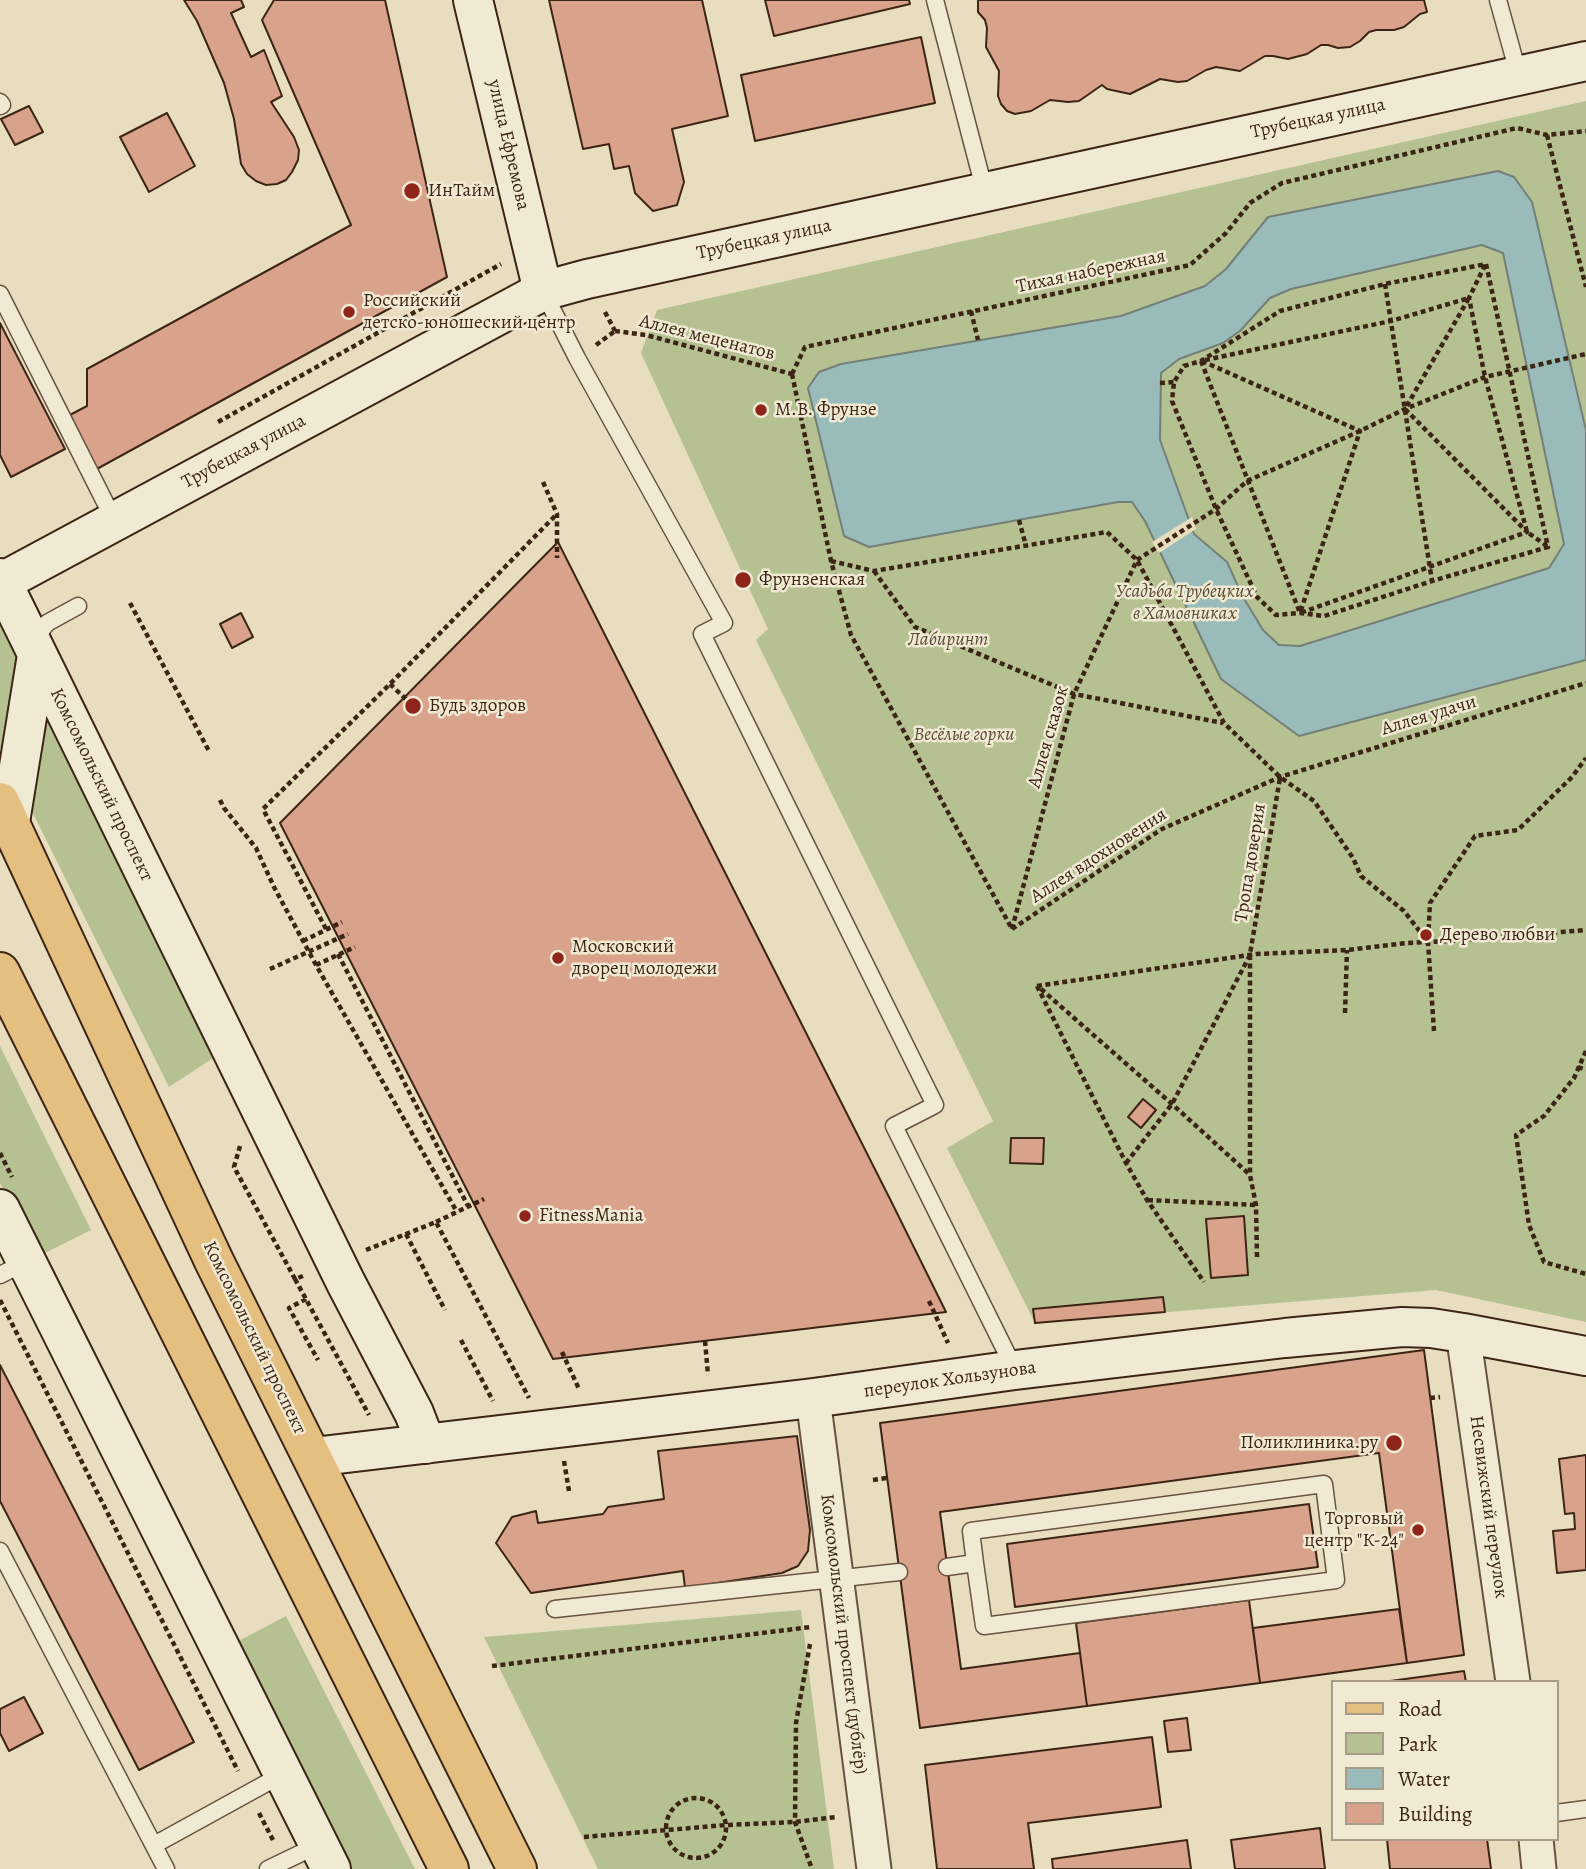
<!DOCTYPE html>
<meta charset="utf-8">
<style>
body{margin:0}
#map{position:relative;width:1586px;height:1869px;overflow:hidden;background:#e8debf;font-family:Alegreya,serif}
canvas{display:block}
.legend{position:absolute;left:1331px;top:1680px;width:228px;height:161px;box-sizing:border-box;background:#f0ead5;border:2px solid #a89b88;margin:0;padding:9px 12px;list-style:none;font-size:21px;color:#3d2515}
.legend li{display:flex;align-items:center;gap:14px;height:35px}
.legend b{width:35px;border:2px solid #a89b88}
</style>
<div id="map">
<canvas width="1586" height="1869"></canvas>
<ul class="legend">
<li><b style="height:9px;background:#e4bf80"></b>Road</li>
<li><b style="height:19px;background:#b6c192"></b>Park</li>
<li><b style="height:19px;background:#99bbba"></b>Water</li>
<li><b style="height:19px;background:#d9a38b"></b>Building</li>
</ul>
</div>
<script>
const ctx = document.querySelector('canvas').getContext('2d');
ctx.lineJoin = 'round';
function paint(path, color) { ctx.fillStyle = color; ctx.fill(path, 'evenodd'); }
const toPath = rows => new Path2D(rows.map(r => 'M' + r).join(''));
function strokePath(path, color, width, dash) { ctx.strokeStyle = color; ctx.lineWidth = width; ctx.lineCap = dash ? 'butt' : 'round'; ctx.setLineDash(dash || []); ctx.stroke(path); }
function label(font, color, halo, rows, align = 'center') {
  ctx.font = font + ' Alegreya,serif'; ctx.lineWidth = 5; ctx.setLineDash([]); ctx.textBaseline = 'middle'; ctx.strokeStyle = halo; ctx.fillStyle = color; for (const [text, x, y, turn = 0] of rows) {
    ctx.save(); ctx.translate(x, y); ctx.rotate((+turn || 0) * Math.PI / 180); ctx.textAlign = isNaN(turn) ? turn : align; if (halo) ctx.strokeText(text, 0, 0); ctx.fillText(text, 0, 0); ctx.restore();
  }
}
paint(toPath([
 [1586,101,1586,1322,1436,1290,1035,1323,947,1148,993,1121,756,640,768,629,641,353,657,310],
 [0,626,221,1053,169,1087,0,747],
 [0,1046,91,1230,37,1257,0,1183],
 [801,1610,834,1869,598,1869,484,1637],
 [286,1616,415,1869,343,1869,231,1645]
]), '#b6c192');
const water = toPath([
 [1498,171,1514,177,1532,202,1586,430,1586,660,1299,736,1221,679,1145,521,1132,502,1118,502,869,547,844,536,808,388,819,372,841,364,1121,316,1205,286,1226,269,1268,217,1498,171],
 [1482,245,1503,253,1564,544,1549,568,1300,646,1279,645,1263,630,1243,597,1227,562,1194,534,1160,440,1161,373,1179,359,1223,343,1240,331,1270,298,1291,289,1482,245]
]);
paint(water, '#99bbba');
strokePath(water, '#747f78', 2);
paint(toPath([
 [1192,517,1196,529,1159,553,1152,542]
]), '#e8debf');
const building = toPath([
 [184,0,241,0,244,7,231,13,251,57,264,50,282,96,271,102,294,137,299,150,298,160,292,172,286,180,277,184,266,185,256,181,247,174,241,164,234,119,224,83,197,21,184,0],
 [274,0,385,0,447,277,95,470,66,417,87,406,87,369,351,225,262,20,274,0],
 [549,0,702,0,728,116,672,129,684,182,677,205,653,211,635,193,629,166,614,169,609,144,583,149,549,0],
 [765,0,909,0,910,4,774,36,765,0],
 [978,0,1424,0,1427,12,1420,14,1404,27,1394,30,1376,30,1369,32,1360,41,1350,47,1338,48,1328,45,1321,45,1307,54,1288,59,1273,56,1265,56,1240,71,1216,67,1206,70,1187,81,1178,82,1160,79,1130,94,1107,89,1102,85,1079,101,1068,102,1050,100,1031,111,1015,114,1007,111,1001,104,998,96,999,71,986,47,987,28,985,20,978,12,978,0],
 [921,37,935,103,755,141,741,75,921,37],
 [29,106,43,132,15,145,1,119,29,106],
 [167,113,195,166,149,192,120,137,167,113],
 [0,323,65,449,11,477,0,455,0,323],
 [558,542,890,1199,946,1312,553,1359,280,823,558,542],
 [241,613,253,637,232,648,220,624,241,613],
 [1143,1099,1156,1110,1141,1128,1128,1117,1143,1099],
 [1011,1138,1044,1138,1043,1164,1010,1163,1011,1138],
 [1244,1216,1248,1275,1211,1278,1206,1219,1244,1216],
 [1163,1297,1165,1312,1035,1323,1033,1309,1163,1297],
 [1424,1350,1464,1655,1407,1663,1379,1453,940,1512,961,1669,1080,1653,1087,1706,920,1728,880,1423,1424,1350],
 [0,1365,194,1742,139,1770,0,1501,0,1365],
 [797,1436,810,1530,808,1551,798,1566,782,1573,685,1588,683,1571,531,1593,496,1543,512,1517,536,1511,538,1523,603,1514,608,1507,664,1499,658,1451,797,1436],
 [1586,1455,1586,1570,1557,1573,1553,1531,1575,1529,1574,1513,1565,1514,1559,1459,1586,1455],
 [1309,1504,1318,1567,1015,1607,1007,1544,1309,1504],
 [1249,1600,1260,1683,1087,1706,1076,1623,1249,1600],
 [1399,1609,1407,1663,1260,1683,1253,1628,1399,1609],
 [1464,1671,1466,1682,1383,1682,1464,1671],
 [24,1697,43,1733,9,1751,0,1733,0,1709,24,1697],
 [1187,1718,1191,1750,1168,1752,1164,1721,1187,1718],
 [1152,1737,1161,1807,1028,1823,1034,1869,937,1869,925,1765,1152,1737],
 [1320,1828,1325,1869,1235,1869,1231,1840,1320,1828],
 [1387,1839,1487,1839,1491,1869,1390,1869,1387,1839],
 [1187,1840,1191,1869,1053,1869,1052,1859,1187,1840]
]);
paint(building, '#d9a38b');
strokePath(building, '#3d2515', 2);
const lane = toPath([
 [935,0,985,192],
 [1498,0,1519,76],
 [0,102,2,105,0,106],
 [543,291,577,358,724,623,702,634,935,1105,894,1126,1015,1370],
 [0,294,115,522],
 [33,641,47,623,78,606],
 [0,1275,26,1262],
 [0,1551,166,1869],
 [947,1567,975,1563,971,1531,1324,1484,1336,1580,984,1626,975,1563],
 [555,1609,899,1572],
 [1556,1813,1586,1809],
 [154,1845,283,1774],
 [268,1869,318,1845]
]);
const street = toPath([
 [1463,1333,1513,1682],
 [813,1398,874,1869],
 [1536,1839,1539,1869]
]);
const secondary = toPath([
 [473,0,543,291],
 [0,578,346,1283,414,1413,426,1444],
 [2,582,543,291,587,279,1586,61],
 [10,822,37,655],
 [0,1209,331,1869],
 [313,1457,813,1398,1015,1370,1285,1338,1402,1327,1431,1328,1463,1333,1586,1356]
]);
const primary = toPath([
 [0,802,214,1261,517,1869],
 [0,972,449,1869]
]);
strokePath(lane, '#685340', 19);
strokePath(street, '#685340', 37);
strokePath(secondary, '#3d2515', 42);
strokePath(primary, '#3d2515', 42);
strokePath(toPath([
 [1547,135,1586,287],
 [1486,264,1548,547,1432,581,1324,616,1300,613,1276,615,1257,597,1216,509,1172,401,1174,382,1184,366,1201,361,1280,311,1385,284,1486,264],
 [1485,265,1469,298,1485,377,1527,532,1547,546],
 [1385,284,1432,581],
 [971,311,978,340],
 [605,312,615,331],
 [615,331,646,335,792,374],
 [596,345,615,331],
 [1205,360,1391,321,1469,298,1405,409,1527,532,1303,612],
 [1201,361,1300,613],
 [1202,361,1360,431,1300,613],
 [792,374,805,347,1190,265,1226,233,1250,203,1282,183,1517,128,1547,135,1586,131],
 [792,374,831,561,851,635,1012,929],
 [1160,383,1174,382],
 [218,422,501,264],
 [543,482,557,514,557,558],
 [1019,520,1026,546],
 [1137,560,1216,509,1247,481,1360,431,1405,409,1485,377,1586,354],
 [831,561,874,571,1107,532,1137,560,1224,723,1280,777,1314,801,1353,858,1361,876,1404,911,1428,942],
 [874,571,915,627,1074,694,1223,723],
 [130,603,210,753],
 [390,684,412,705],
 [220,800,224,808,256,848,274,887,316,965,457,1212],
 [326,929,263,809,390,684,557,514],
 [1012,929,1162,829,1280,777,1586,683],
 [1012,929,1074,694,1137,560],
 [303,941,342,922],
 [338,954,468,1206],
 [316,965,355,947],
 [270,969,348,934],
 [1037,986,1256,954,1347,950,1407,943,1449,941,1586,930],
 [1037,986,1126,1163,1147,1200,1204,1282],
 [1041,989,1172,1104,1249,1174],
 [1345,1013,1347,950],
 [1434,1031,1428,942,1430,903,1475,836,1518,830,1572,777,1586,758],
 [1586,1051,1574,1078,1544,1116,1516,1135,1529,1225,1544,1262,1586,1274],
 [1578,1067,1586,1070],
 [240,1146,234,1167,295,1279],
 [0,1153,12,1177],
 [1126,1163,1172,1104,1250,955],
 [1148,1200,1256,1205],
 [436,1222,484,1199],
 [406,1234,445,1310],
 [366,1250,436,1222,529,1398],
 [1257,1257,1256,1205,1250,1175,1250,954,1280,778],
 [303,1276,295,1279,369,1415],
 [306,1299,289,1308,318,1360],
 [0,1300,238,1771],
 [929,1301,948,1343],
 [461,1340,493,1401],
 [705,1341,708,1375],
 [562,1352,579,1389],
 [1430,1398,1440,1397],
 [564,1461,569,1491],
 [873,1480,887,1478],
 [810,1644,796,1723,795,1822,812,1869],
 [492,1666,811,1627],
 '666 1828a30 30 0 1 1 60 0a30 30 0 1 1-60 0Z',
 [259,1813,273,1840],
 [584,1837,726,1825,795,1822,836,1817]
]), '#3d2515', 4.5, [5, 3.5]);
strokePath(lane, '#f0ead5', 16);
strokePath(street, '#f0ead5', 33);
strokePath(secondary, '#f0ead5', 38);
strokePath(primary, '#e4bf80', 38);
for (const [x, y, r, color] of [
 [412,191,9,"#8f2418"],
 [349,312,7,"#8f2418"],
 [761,410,7,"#8f2418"],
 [743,580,9,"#8f2418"],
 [413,706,9,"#8f2418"],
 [1426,935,7,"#8f2418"],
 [558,958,7,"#8f2418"],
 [525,1216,7,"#8f2418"],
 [1394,1443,9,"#8f2418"],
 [1418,1530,7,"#8f2418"]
]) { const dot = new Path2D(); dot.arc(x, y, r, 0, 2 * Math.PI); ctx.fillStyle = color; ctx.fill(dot); strokePath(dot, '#f0ead5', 2.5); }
label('19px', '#3d2515', '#f0ead5', [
 ["Трубецкая улица",1318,119,-12],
 ["улица Ефремова",508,145,77],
 ["Трубецкая улица",764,240,-12],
 ["Тихая набережная",1091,272,-12],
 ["Аллея меценатов",707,338,14],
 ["Трубецкая улица",244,452,-28],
 ["Аллея удачи",1429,716,-17],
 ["Аллея сказок",1049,737,-74],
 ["Комсомольский проспект",101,785,64],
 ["Аллея вдохновения",1099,856,-33],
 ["Тропа доверия",1251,863,-81],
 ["Комсомольский проспект",254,1338,64],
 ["переулок Хользунова",950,1380,-8],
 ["Несвижский переулок",1488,1507,82],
 ["Комсомольский проспект (дублёр)",843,1634,83]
]);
label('19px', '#3d2515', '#f0ead5', [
 ["ИнТайм",428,191],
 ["Российский",363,301],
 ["детско-юношеский центр",363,323],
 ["М.В. Фрунзе",775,410],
 ["Фрунзенская",759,580],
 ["Будь здоров",429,706],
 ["Дерево любви",1440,935],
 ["Московский",572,947],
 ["дворец молодежи",572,969],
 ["FitnessMania",539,1216],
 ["Поликлиника.ру",1378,1443,"right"],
 ["Торговый",1404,1519,"right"],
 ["центр \"К-24\"",1404,1541,"right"]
], 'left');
label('italic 19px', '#5b4c34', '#f0ead5', [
 ["Усадьба Трубецких",1185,592],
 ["в Хамовниках",1185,614],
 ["Лабиринт",948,640],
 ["Весёлые горки",964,735]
]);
</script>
